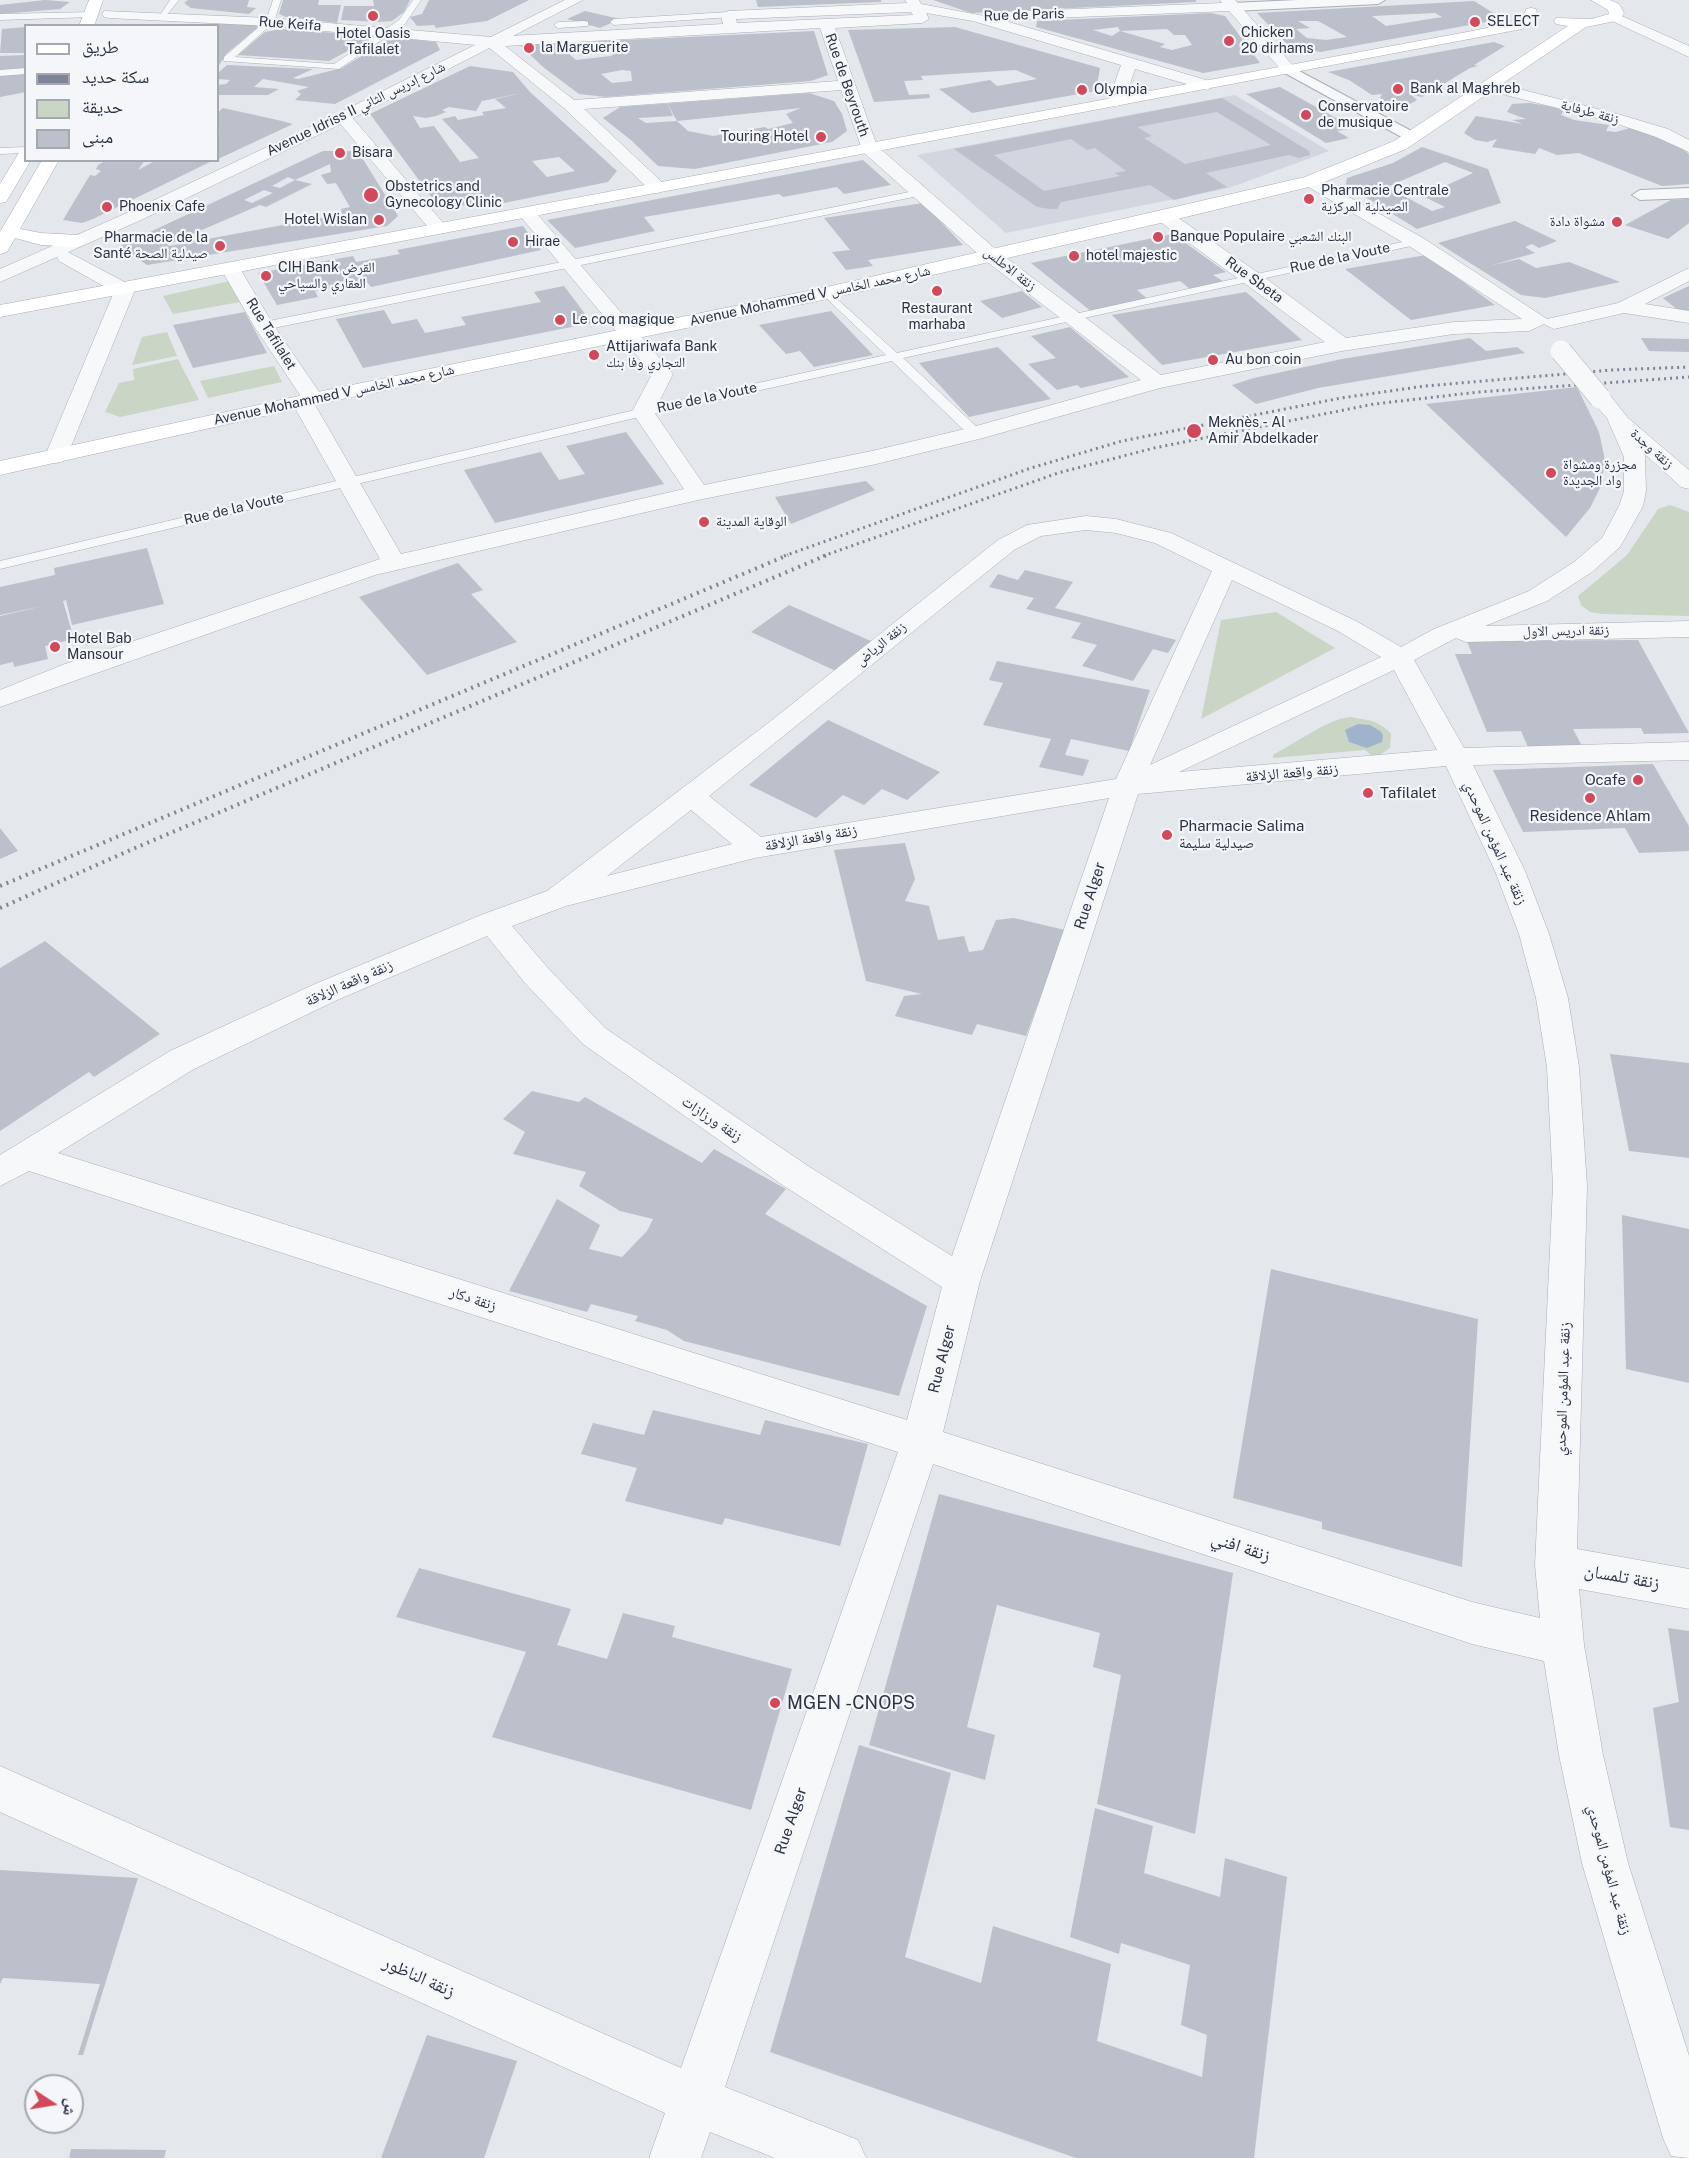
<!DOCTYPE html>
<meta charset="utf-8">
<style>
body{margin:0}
#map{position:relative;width:1689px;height:2158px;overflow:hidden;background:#e4e7ec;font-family:"Public Sans","Noto Naskh Arabic",sans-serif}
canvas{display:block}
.legend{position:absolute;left:24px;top:24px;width:195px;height:138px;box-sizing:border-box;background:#f4f6f9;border:2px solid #a4a8b1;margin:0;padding:8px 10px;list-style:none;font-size:18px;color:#2b3445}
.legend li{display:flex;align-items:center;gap:12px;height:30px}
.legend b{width:30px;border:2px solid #a4a8b1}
.north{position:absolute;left:24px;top:2074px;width:60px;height:60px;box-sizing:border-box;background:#f4f6f9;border:2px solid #a4a8b1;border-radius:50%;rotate:102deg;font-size:16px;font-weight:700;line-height:24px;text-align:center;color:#2b3445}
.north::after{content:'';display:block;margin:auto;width:21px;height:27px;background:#d1495b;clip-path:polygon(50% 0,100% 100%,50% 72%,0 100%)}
</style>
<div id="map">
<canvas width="1689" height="2158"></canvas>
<ul class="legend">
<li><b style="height:8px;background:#fff"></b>طريق</li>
<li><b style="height:8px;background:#7d8696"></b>سكة حديد</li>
<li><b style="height:16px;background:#c9d6c5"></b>حديقة</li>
<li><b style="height:16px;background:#bbc0ca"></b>مبنى</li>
</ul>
<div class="north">ش</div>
</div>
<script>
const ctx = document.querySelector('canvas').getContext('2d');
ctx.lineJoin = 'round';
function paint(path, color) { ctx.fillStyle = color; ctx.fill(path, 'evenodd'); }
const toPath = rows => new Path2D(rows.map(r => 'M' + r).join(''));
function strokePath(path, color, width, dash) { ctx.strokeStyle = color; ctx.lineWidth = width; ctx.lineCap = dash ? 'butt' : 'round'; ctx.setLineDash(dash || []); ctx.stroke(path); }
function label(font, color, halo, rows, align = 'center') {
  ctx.font = font + ' "Public Sans","Noto Naskh Arabic",sans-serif'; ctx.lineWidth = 4.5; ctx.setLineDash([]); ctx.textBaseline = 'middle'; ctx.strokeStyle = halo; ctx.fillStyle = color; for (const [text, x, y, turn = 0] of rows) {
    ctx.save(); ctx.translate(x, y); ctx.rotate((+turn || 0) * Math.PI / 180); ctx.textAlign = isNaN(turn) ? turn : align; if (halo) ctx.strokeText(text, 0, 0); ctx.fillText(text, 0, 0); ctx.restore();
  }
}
paint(toPath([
 [1235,95,1329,151,1229,188,1006,233,917,155]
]), '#d2d6de');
paint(toPath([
 [230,281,240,302,173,314,163,296],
 [167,332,177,356,132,365,142,337],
 [178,359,199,400,120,417,105,412,119,383,134,380,133,369],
 [274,366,282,382,208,398,200,381],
 [1670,505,1689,512,1689,616,1602,614,1590,612,1581,605,1578,596,1627,555,1658,509],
 [1276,612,1335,648,1201,719,1221,620],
 [1350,717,1373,721,1384,727,1391,734,1390,748,1380,755,1372,756,1365,750,1273,758,1273,755,1321,727,1339,719]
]), '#c9d6c5');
paint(toPath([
 [1358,724,1370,725,1380,731,1383,735,1382,742,1367,748,1349,742,1345,730]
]), '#9fb4cc');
paint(toPath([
 [45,0,70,2,60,9,0,14,0,5],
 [188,0,249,0,247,7,256,8,249,14,191,8,184,3],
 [283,0,319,0,318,5,341,5,337,23,286,17,279,14],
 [373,0,410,0,404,12,392,21,377,22,341,20,344,6,374,6],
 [429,0,529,0,487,21,436,28,434,25,417,26,410,17,422,14],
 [756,0,881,0,881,2,758,7],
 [933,0,1196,0,1196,2,971,13],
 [1474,1,1503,19,1320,52,1289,46,1257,13],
 [1435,13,1442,17,1386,26,1372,16],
 [1298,21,1318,21,1347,37,1326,40,1307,38,1296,29,1310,28],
 [585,11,620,19,600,28,567,19],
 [1211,13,1225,16,1260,63,1203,73,1036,27,1037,21],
 [1118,27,1120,31,1167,29,1174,35,1185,35,1192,45,1172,50,1160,47,1165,44,1120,31,1112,36,1093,30],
 [225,21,263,23,226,54,218,67,218,26,211,25],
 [26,27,26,53,0,53,2,29],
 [955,27,1100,68,1096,91,972,113,939,89,990,80,997,86,1037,79,1016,70,921,76,923,80,904,81,909,95,929,94,930,98,874,102,848,30],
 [281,29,363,35,368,40,329,61,238,55,265,32],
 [814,31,828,75,811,81,606,97,579,94,543,67,520,45],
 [616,52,611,56,576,60,569,54],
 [622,70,631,71,632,81,612,83,601,74],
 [392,37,436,42,440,50,335,104,295,100,301,94,297,91,309,87,263,79,254,87,279,89,268,95,218,95,218,85,226,84,230,80,218,79,218,73,227,65,313,69,293,78,298,79,342,68],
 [1494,42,1505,46,1474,65,1478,66,1470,68,1422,97,1410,94,1417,100,1408,105,1385,102,1380,98,1382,94,1372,95,1349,80,1328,72],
 [26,55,26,68,0,70,0,56],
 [470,66,513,72,530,92,617,171,608,182,484,207,458,205,451,202,436,203,370,114],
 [522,93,495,99,506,108,482,112,484,115,458,120,455,116,442,119,479,158,460,162,434,126,420,128,413,116,426,118,436,116,446,112,442,110,449,107,476,111,482,101],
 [559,157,575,171,547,177,532,161],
 [26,74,26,92,0,97,0,76],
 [1280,87,1354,128,1337,131,1349,138,1326,143,1246,94],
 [809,93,834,101,842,114,847,131,832,142,695,169,658,166,632,141,603,118,620,107],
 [667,103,677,121,801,108,786,114,793,123,768,129,765,127,713,136,688,131,677,121,646,123,638,118,673,116],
 [1222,98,1309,151,1310,155,1299,158,1289,155,1206,173,1227,187,1174,200,1150,185,1061,202,1057,209,1050,209,1037,207,954,149],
 [1217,112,1271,145,1185,164,1144,138,1152,136,1137,127],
 [1071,139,1087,150,1095,148,1126,171,1114,173,1120,176,1044,191,994,155],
 [1530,103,1565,109,1561,115,1574,120,1609,125,1606,131,1616,132,1633,127,1675,143,1689,154,1689,184,1662,186,1579,153,1557,155,1539,148,1535,154,1492,147,1497,139,1487,142,1475,140,1464,133,1476,116,1523,124,1512,120,1526,119,1507,112,1512,104],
 [223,108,282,121,293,124,218,159,218,133,220,131,218,131,218,112],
 [1422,147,1488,169,1501,203,1417,229,1354,190,1345,188,1347,178,1393,163],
 [1445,162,1473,173,1423,196,1445,207,1432,211,1387,187],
 [323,151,358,151,398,216,387,226,147,265,120,246],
 [330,164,331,172,321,175,327,184,336,183,350,207,341,209,342,214,170,246,167,245,260,205,266,207,312,184,295,180,280,188,272,186,288,177,295,180],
 [264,190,273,193,252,203,244,200],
 [107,160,145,160,138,170,157,160,214,160,93,219,82,223,63,220,90,175,95,176,101,171,96,169,98,165],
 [863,160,891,185,844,194,837,187,783,197,779,194,644,217,655,231,575,248,547,220],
 [1689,199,1689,223,1668,239,1625,225,1671,200],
 [923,203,963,245,868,260,873,266,846,270,832,252,850,250,824,218],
 [1515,221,1557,241,1539,248,1532,244,1525,247,1535,253,1489,266,1519,259,1536,268,1569,262,1620,282,1545,298,1521,295,1438,243],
 [523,226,541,250,371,287,367,282,315,291,318,297,277,305,258,273,353,256,356,262,400,254,397,250],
 [1173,234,1226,272,1213,275,1223,281,1190,289,1180,281,1137,290,1149,300,1092,312,1031,263],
 [1426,255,1495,305,1411,320,1345,269],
 [564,286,592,323,363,368,336,319,384,310,392,324,417,319,425,333,466,325,461,317,541,302,534,292],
 [1689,286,1689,314,1679,311,1663,298],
 [1022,291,1042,307,1002,318,980,301],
 [1246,292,1302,340,1162,365,1112,315],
 [831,311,873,355,814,367,800,351,786,354,759,325],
 [245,312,267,353,193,368,173,325],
 [1070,327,1129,377,1081,388,1077,385,1057,390,1028,364,1056,358,1031,336],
 [1470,338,1486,351,1517,347,1525,353,1318,388,1256,404,1232,385,1254,378,1342,359],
 [1641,338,1689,339,1689,352,1649,351],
 [998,347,1051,399,969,417,919,363],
 [1577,387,1599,432,1605,460,1601,486,1590,508,1566,537,1426,404],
 [626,432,664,484,495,523,464,470,541,452,559,480,585,474,566,446],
 [866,481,875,490,791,524,775,497],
 [147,548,164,604,72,625,66,600,63,601,74,639,45,646,48,659,14,667,13,662,0,665,0,616,43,606,0,615,0,587,55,575,54,568],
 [458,563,483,590,471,594,517,642,427,675,359,597],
 [1025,570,1073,582,1055,608,1176,640,1168,653,1153,649,1133,681,1082,666,1097,645,1071,638,1081,623,1026,609,1034,598,989,587,998,574,1018,580],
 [789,605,873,642,836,671,751,632],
 [1638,640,1689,733,1644,734,1641,728,1573,729,1582,746,1528,747,1521,731,1487,732,1455,654,1472,654,1467,641],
 [997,661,1150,690,1129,751,1071,739,1065,755,1089,760,1083,776,1039,767,1051,739,983,725,1003,683,989,680],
 [828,720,940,772,907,800,882,789,864,805,843,795,816,818,749,785],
 [1653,764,1689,826,1689,851,1639,853,1625,828,1523,832,1493,770],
 [0,828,18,851,0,859],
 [905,843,915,879,905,901,929,906,938,940,964,936,969,952,983,950,996,920,1014,918,1065,930,1026,1036,977,1024,972,1035,895,1016,904,996,922,994,866,981,834,850],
 [45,941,160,1034,94,1077,89,1072,0,1131,0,968],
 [1610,1054,1689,1063,1689,1158,1629,1151],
 [532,1091,579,1102,585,1097,702,1163,714,1149,786,1189,765,1214,927,1306,899,1396,684,1341,667,1330,635,1321,638,1316,591,1304,587,1312,509,1291,557,1199,600,1225,589,1249,622,1257,647,1231,653,1219,620,1211,579,1186,586,1172,513,1154,525,1132,503,1119],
 [1622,1215,1689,1229,1689,1383,1626,1369],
 [1271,1269,1478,1319,1462,1567,1322,1529,1322,1522,1233,1498],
 [653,1410,760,1435,765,1420,868,1444,840,1546,725,1518,722,1525,625,1501,637,1468,581,1454,593,1423,644,1435],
 [939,1494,1233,1573,1195,1834,1097,1804,1121,1675,1093,1667,1100,1633,997,1605,967,1727,995,1735,985,1780,869,1745],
 [419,1568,571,1609,557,1645,607,1659,623,1613,675,1626,672,1637,792,1669,751,1810,492,1737,526,1652,396,1617],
 [1668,1628,1689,1631,1689,1830,1670,1827,1653,1708,1679,1702],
 [859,1745,951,1773,905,1957,981,1983,993,1926,1111,1964,1097,2041,1202,2077,1207,2035,1181,2025,1190,1965,1121,1943,1119,1954,1070,1937,1095,1808,1153,1826,1144,1873,1220,1897,1225,1858,1287,1877,1254,2158,1076,2158,770,2052],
 [0,1870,138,1878,83,2055,78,2055,100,1984,3,1978,0,1984],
 [427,2035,517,2061,484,2158,381,2158],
 [71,2149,166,2150,164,2158,69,2158]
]), '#bbc0ca');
const service = toPath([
 [170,0,179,0,165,17,159,17,170,0],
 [273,0,281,0,274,22,235,57,334,64,399,20,413,0,421,0,405,24,339,69,224,61,224,57,266,21,273,0],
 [94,12,91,17,0,20,0,14,94,12],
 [728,12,731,17,614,25,610,22,614,19,728,12],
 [585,21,588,22,588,26,558,28,554,25,558,22,585,21],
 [26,68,26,74,0,76,0,70,26,68],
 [26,147,26,153,0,154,0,148,26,147],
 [919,190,923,191,923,195,264,330,258,326,264,322,919,190],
 [1416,239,1420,240,1420,244,903,358,980,430,981,433,975,437,970,436,892,361,643,416,0,569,0,561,643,408,886,355,823,295,821,293,827,290,897,353,1416,239]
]);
const pedestrian = toPath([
 [1297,0,1385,0,1378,4,1233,11,1226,7,1233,3,1297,0],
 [1288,65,1417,134,1420,137,1412,142,1407,140,1283,72,1283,66,1288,65],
 [1689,188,1689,198,1640,200,1632,195,1640,190,1689,188]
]);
const minor = toPath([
 [905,0,919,0,921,4,995,18,996,13,1001,12,1222,3,1220,0,1235,0,1296,69,1293,72,1283,72,1229,11,1002,20,1213,82,1215,85,1207,90,1135,69,1124,102,1116,107,1108,102,1121,65,973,21,926,13,929,19,922,23,835,28,877,146,1000,253,1161,375,1325,342,1159,221,1156,217,1159,213,1165,212,1171,213,1260,274,1346,338,1454,322,1522,319,1409,246,1305,185,1302,181,1311,176,1423,238,1547,319,1618,303,1689,268,1689,281,1645,304,1689,311,1689,323,1624,313,1554,329,1544,324,1529,331,1454,334,1342,351,1160,388,983,438,872,465,698,500,375,575,0,707,0,690,65,664,380,559,291,401,300,395,254,326,221,269,224,265,238,265,274,326,324,399,315,405,401,554,684,489,632,412,652,374,521,217,518,213,527,208,533,209,673,374,654,412,704,485,872,451,969,428,1141,380,986,261,863,152,841,90,584,109,664,184,667,188,658,193,652,192,564,108,487,46,270,26,109,18,104,17,102,14,104,11,270,18,491,37,723,24,721,15,728,11,907,3,905,0],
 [911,12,913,15,737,23,736,19,911,12],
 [820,28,838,81,574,100,505,46,820,28],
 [1615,13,1689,46,1689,57,1610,20,1608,17,1615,13],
 [1488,81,1621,115,1668,129,1689,140,1689,152,1656,137,1609,121,1482,89,1480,86,1482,83,1488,81],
 [343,112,349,114,445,225,448,229,445,233,433,233,337,120,335,117,337,114,343,112],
 [66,251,132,286,135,290,67,456,64,461,56,463,48,461,45,456,114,292,59,261,57,257,66,251],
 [1600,392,1608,393,1628,418,1689,470,1689,489,1681,487,1645,454,1646,491,1643,506,1620,547,1592,572,1547,601,1485,626,1689,621,1689,637,1466,642,1456,638,1414,660,1464,748,1689,742,1689,760,1473,765,1525,871,1549,934,1568,998,1579,1067,1587,1186,1577,1549,1689,1569,1689,1609,1579,1589,1584,1645,1603,1755,1628,1863,1689,2056,1689,2158,1671,2156,1663,2138,1582,1863,1559,1755,1544,1661,1472,1644,933,1464,725,2087,858,2140,866,2158,775,2158,710,2132,701,2158,649,2158,665,2113,0,1812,0,1766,681,2068,898,1452,29,1171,0,1186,0,1155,170,1051,315,984,481,915,547,891,772,720,998,540,1027,525,1086,516,1116,519,1171,533,1356,621,1401,647,1434,629,1529,591,1574,562,1602,538,1619,506,1624,491,1624,457,1607,418,1589,398,1592,393,1600,392],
 [1086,530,1116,533,1155,543,1212,571,1116,779,761,837,709,796,1014,550,1041,536,1086,530],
 [1232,580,1338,631,1381,657,1150,765,1232,580],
 [1394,670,1437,750,1179,772,1394,670],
 [1446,766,1495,871,1519,934,1536,998,1547,1067,1553,1186,1535,1565,1540,1618,1472,1602,943,1432,980,1281,1138,794,1446,766],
 [1109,798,952,1256,808,1166,605,1028,547,967,512,926,566,906,755,858,1109,798],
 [691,810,732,844,607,876,691,810],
 [487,936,525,983,583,1044,784,1186,942,1287,907,1420,58,1153,194,1069,337,1000,487,936]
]);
const tertiary = toPath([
 [565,0,583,0,349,120,141,220,0,282,0,269,129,212,337,114,565,0]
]);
const secondary = toPath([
 [1591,0,1610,0,1619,4,1624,13,1620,20,1586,27,1406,149,1317,185,1165,222,827,299,313,405,0,475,0,461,313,393,827,287,1305,177,1394,141,1568,26,1556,24,1554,21,1556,18,1592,19,1609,14,1608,10,1591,0],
 [1531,8,1536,9,1538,18,1522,29,0,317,0,305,1467,32,1517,22,1524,17,1526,9,1531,8]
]);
const primary = toPath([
 [89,0,103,0,94,26,79,26,89,0],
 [26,150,26,160,31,160,6,202,0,203,0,184,20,151,26,150],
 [42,160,59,160,20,229,41,233,78,235,87,241,78,247,41,245,15,238,7,252,0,254,0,232,42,160]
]);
strokePath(service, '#a9aeb7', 1);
strokePath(pedestrian, '#a9aeb7', 2);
strokePath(minor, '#a9aeb7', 1);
strokePath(tertiary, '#a9aeb7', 1);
strokePath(secondary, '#a9aeb7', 1);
strokePath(primary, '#a3abb8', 1);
paint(service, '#f7f8fa');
paint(pedestrian, '#f7f8fa');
paint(minor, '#f7f8fa');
paint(tertiary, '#f7f8fa');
paint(secondary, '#fff');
paint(primary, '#fff');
strokePath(toPath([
 [784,556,1031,468,1122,441,1341,398,1425,386,1612,370,1689,367],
 [823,556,1058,473,1154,448,1374,404,1479,392,1689,377]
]), '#7d8696', 3, [2, 4]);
strokePath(toPath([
 [0,886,788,555],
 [0,908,135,848,827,555]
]), '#7d8696', 4, [2, 5]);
const minorBridge = toPath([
 [1561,351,1600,398]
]);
strokePath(minorBridge, '#a9aeb7', 22, []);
strokePath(minorBridge, '#f7f8fa', 21);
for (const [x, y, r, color] of [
 [373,16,6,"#d1495b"],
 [1475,22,6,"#d1495b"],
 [1229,41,6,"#d1495b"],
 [529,48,6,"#d1495b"],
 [1398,89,6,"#d1495b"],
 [1082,90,6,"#d1495b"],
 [1306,115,6,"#d1495b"],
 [821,137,6,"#d1495b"],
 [340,153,6,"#d1495b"],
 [371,195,8,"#d1495b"],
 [1309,199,6,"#d1495b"],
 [107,207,6,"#d1495b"],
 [379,220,6,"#d1495b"],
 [1617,222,6,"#d1495b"],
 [1158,237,6,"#d1495b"],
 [513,242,6,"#d1495b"],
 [220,246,6,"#d1495b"],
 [1074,256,6,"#d1495b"],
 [266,276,6,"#d1495b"],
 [937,291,6,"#d1495b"],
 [560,320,6,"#d1495b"],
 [594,355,6,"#d1495b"],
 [1213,360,6,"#d1495b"],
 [1194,431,8,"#d1495b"],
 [1551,473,6,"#d1495b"],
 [704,522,6,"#d1495b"],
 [55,647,6,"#d1495b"],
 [1638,780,6,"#d1495b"],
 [1368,793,6,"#d1495b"],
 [1590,798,6,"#d1495b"],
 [1167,835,6,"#d1495b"],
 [775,1703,6,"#d1495b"]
]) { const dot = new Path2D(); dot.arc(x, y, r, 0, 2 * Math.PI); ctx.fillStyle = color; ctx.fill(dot); strokePath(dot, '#f4f6f9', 2); }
label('14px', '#2b3445', '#f4f6f9', [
 ["Rue de Paris",1024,15,-2],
 ["Rue Keifa",290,24,4],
 ["Rue de Beyrouth",847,85,71],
 ["Avenue Idriss II شارع إدريس الثاني",356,109,-26],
 ["زنقة طرفاية",1590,112,15],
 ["Rue de la Voute",1340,258,-12],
 ["زنقة الاطلس",1010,269,38],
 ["Rue Sbeta",1254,280,36],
 ["Avenue Mohammed V شارع محمد الخامس",810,296,-12],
 ["Rue Tafilalet",271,334,58],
 ["Avenue Mohammed V شارع محمد الخامس",334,395,-12],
 ["Rue de la Voute",707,398,-12],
 ["زنقة وجدة",1652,449,42],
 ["Rue de la Voute",234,509,-13],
 ["زنقة ادريس الاول",1566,631,-1],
 ["زنقة الرياض",881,644,-39]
]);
label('14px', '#2b3445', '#f4f6f9', [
 ["SELECT",1487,22],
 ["Chicken",1241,33],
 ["20 dirhams",1241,49],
 ["Hotel Oasis",373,34,"center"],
 ["Tafilalet",373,50,"center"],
 ["la Marguerite",541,48],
 ["Bank al Maghreb",1410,89],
 ["Olympia",1094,90],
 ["Conservatoire",1318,107],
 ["de musique",1318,123],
 ["Touring Hotel",809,137,"right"],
 ["Bisara",352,153],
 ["Obstetrics and",385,187],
 ["Gynecology Clinic",385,203],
 ["Pharmacie Centrale",1321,191],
 ["الصيدلية المركزية",1321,207],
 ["Phoenix Cafe",119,207],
 ["Hotel Wislan",367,220,"right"],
 ["مشواة دادة",1605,222,"right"],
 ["Banque Populaire البنك الشعبي",1170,237],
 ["Pharmacie de la",208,238,"right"],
 ["Santé صيدلية الصحة",208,254,"right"],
 ["Hirae",525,242],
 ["hotel majestic",1086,256],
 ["CIH Bank القرض",278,268],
 ["العقاري والسياحي",278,284],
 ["Restaurant",937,309,"center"],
 ["marhaba",937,325,"center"],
 ["Le coq magique",572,320],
 ["Attijariwafa Bank",606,347],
 ["التجاري وفا بنك",606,363],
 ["Au bon coin",1225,360],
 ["Meknès - Al",1208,423],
 ["Amir Abdelkader",1208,439],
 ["مجزرة ومشواة",1563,465],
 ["واد الجديدة",1563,481],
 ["الوقاية المدينة",716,522],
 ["Hotel Bab",67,639],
 ["Mansour",67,655]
], 'left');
label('15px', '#2b3445', '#f4f6f9', [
 ["زنقة واقعة الزلاقة",1292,773,-5],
 ["زنقة واقعة الزلاقة",811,838,-10],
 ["زنقة عبد المؤمن الموحدي",1495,843,66],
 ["Rue Alger",1090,896,-72],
 ["زنقة واقعة الزلاقة",349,983,-24],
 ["زنقة ورزازات",712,1119,34],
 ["زنقة دكار",473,1299,18],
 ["Rue Alger",942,1359,-76],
 ["زنقة عبد المؤمن الموحدي",1563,1389,-88],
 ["Rue Alger",791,1821,-71],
 ["زنقة عبد المؤمن الموحدي",1609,1870,75]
]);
label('15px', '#2b3445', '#f4f6f9', [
 ["Ocafe",1626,780,"right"],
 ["Tafilalet",1380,793],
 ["Residence Ahlam",1590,816,"center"],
 ["Pharmacie Salima",1179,826],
 ["صيدلية سليمة",1179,843]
], 'left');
label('18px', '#2b3445', '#f4f6f9', [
 ["زنقة افني",1241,1547,18],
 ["زنقة تلمسان",1622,1577,10],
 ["زنقة الناظور",419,1977,24]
]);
label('18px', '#2b3445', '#f4f6f9', [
 ["MGEN -CNOPS",787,1703]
], 'left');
</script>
